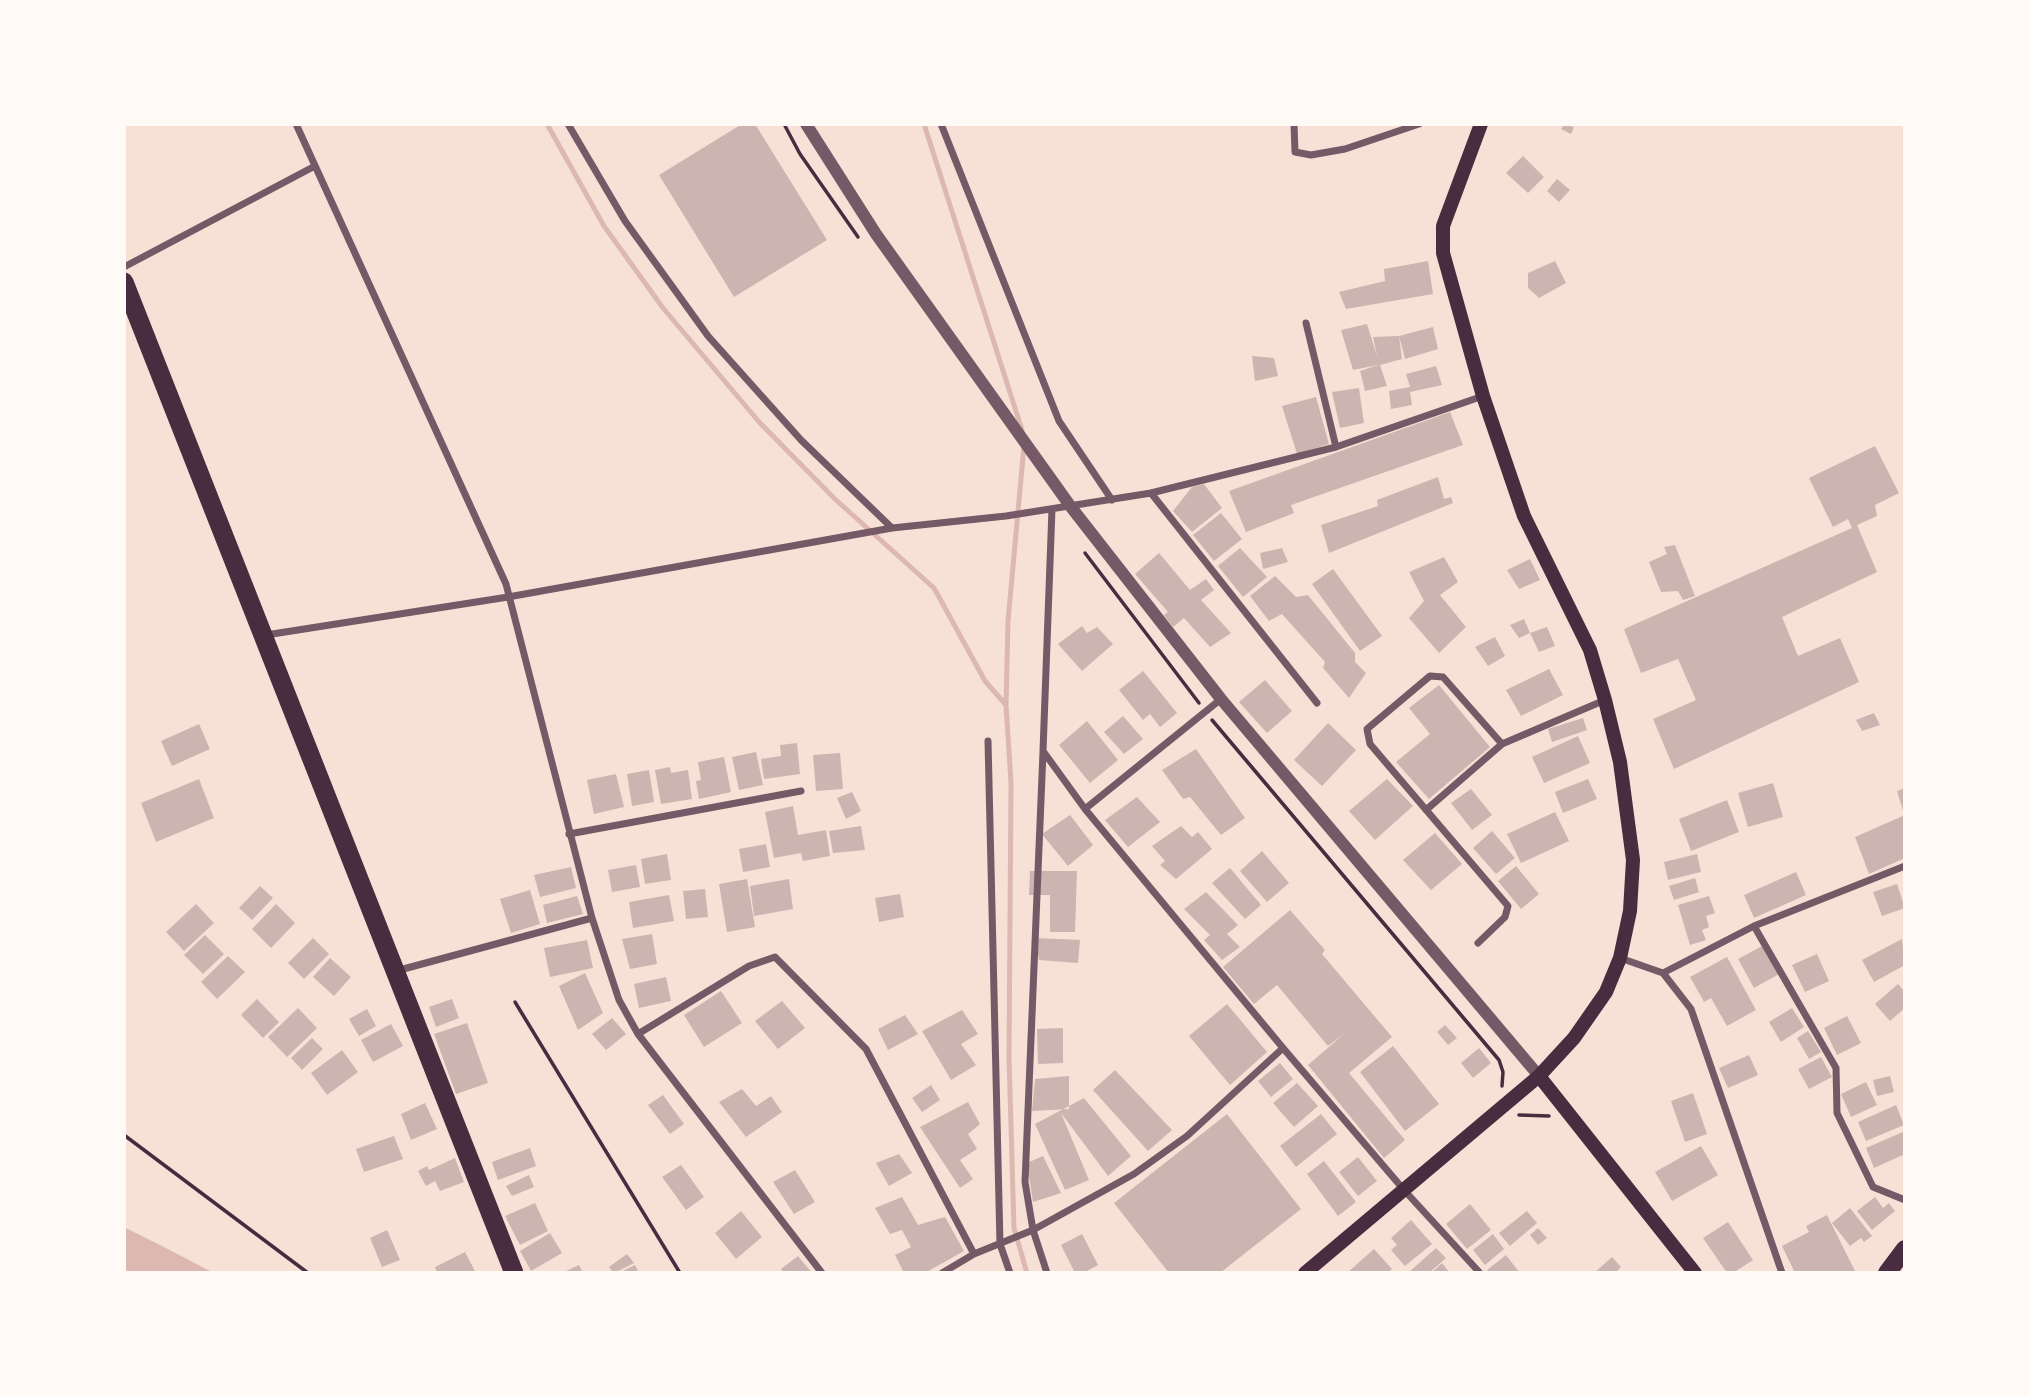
<!DOCTYPE html>
<style>
body{margin:0}
#map{position:relative;width:2029px;height:1397px;overflow:hidden;background:#f7e1d7;font-family:"IBM Plex Sans",sans-serif}
canvas{display:block}
.frame{position:absolute;inset:0;border:126px solid #fffaf5;pointer-events:none}
</style>
<div id="map">
<canvas width="2029" height="1397"></canvas>
<div class="frame"></div>
</div>
<script>
const ctx = document.querySelector('canvas').getContext('2d');
ctx.lineJoin = 'round';
function paint(path, color) { ctx.fillStyle = color; ctx.fill(path, 'evenodd'); }
const toPath = rows => new Path2D(rows.map(r => 'M' + r).join(''));
function strokePath(path, color, width, dash) { ctx.strokeStyle = color; ctx.lineWidth = width; ctx.lineCap = dash ? 'butt' : 'round'; ctx.setLineDash(dash || []); ctx.stroke(path); }
paint(toPath([
 [124,1227,156,1243,214,1273,129,1273,124,1268]
]), '#dcb8b0');
strokePath(toPath([
 [547,124,604,226,663,308,760,423,836,500,934,588,985,681,1006,705],
 [924,124,1022,430],
 [1024,446,1008,621,1006,705,1011,783,1009,1058,1014,1228,1027,1273]
]), '#dcb8b0', 5);
paint(toPath([
 [742,124,755,124,827,240,734,297,659,175],
 [1564,124,1574,127,1571,134,1561,129],
 [1523,156,1544,177,1528,193,1506,173],
 [1557,179,1570,190,1559,202,1547,191],
 [1428,261,1433,294,1346,309,1339,292,1385,281,1384,269],
 [1555,261,1566,283,1539,298,1528,288,1528,273],
 [1367,324,1377,356,1373,337,1399,336,1433,327,1438,349,1405,359,1399,336,1402,359,1380,365,1387,386,1365,391,1360,371,1378,365,1353,370,1341,330],
 [1252,356,1274,358,1278,376,1255,381],
 [1436,366,1442,385,1410,392,1412,405,1391,409,1389,391,1410,387,1406,374],
 [1359,388,1364,423,1340,428,1332,392],
 [1316,397,1329,444,1297,454,1282,406],
 [1450,412,1463,445,1291,505,1294,513,1246,532,1229,491],
 [1875,446,1899,493,1875,505,1877,516,1857,525,1877,572,1782,617,1798,656,1840,638,1859,682,1674,769,1653,719,1696,700,1678,659,1641,673,1624,629,1852,528,1848,519,1833,527,1809,478],
 [1438,477,1444,499,1451,497,1453,503,1329,553,1321,525,1378,506,1377,500],
 [1204,484,1222,508,1192,532,1173,511,1192,487],
 [1221,513,1242,539,1214,561,1193,535],
 [1675,545,1695,596,1683,600,1678,591,1661,592,1649,562,1667,554,1664,547],
 [1240,548,1267,577,1243,597,1218,566],
 [1282,548,1288,562,1263,569,1260,553],
 [1159,553,1190,590,1206,579,1214,590,1201,600,1231,633,1210,647,1184,618,1173,627,1164,615,1168,612,1135,574],
 [1444,557,1458,582,1440,595,1466,627,1439,653,1409,618,1424,601,1409,572],
 [1530,559,1540,580,1519,589,1507,570],
 [1333,569,1382,636,1360,651,1312,584],
 [1275,576,1296,597,1308,595,1355,653,1355,662,1366,673,1349,698,1323,668,1325,662,1282,614,1269,621,1250,596],
 [1524,619,1530,633,1519,638,1510,625],
 [1082,626,1087,633,1097,627,1113,644,1082,671,1058,644],
 [1547,627,1555,646,1539,652,1530,633],
 [1495,637,1505,656,1488,666,1475,647],
 [1549,669,1563,695,1521,716,1506,690],
 [1143,671,1177,713,1160,727,1150,714,1143,720,1119,690],
 [1265,680,1292,711,1267,733,1239,702],
 [1439,685,1490,747,1429,799,1396,762,1430,734,1409,708],
 [1874,713,1880,725,1862,731,1856,720],
 [1123,716,1143,739,1124,754,1104,732],
 [1583,718,1587,730,1552,742,1548,729],
 [1087,721,1118,760,1090,783,1059,745],
 [1328,723,1356,750,1322,786,1294,760],
 [199,724,210,749,172,766,161,741],
 [1578,736,1590,763,1544,783,1532,757],
 [797,743,800,774,764,779,761,759,781,756,780,745],
 [1196,749,1245,818,1221,835,1190,797,1183,799,1162,770],
 [756,752,763,785,739,790,732,757],
 [840,753,843,789,816,791,813,755],
 [724,757,731,792,699,799,696,781,701,780,698,762],
 [670,767,671,773,688,770,692,799,661,804,655,770],
 [649,770,654,802,632,806,627,774],
 [616,774,624,807,594,814,587,780],
 [199,779,214,818,156,842,141,803],
 [1387,779,1413,806,1375,840,1349,811],
 [1588,779,1597,799,1563,813,1555,792],
 [1773,783,1783,817,1748,827,1738,793],
 [1905,788,1905,814,1904,814,1897,791],
 [1471,789,1492,815,1472,830,1451,803],
 [852,792,861,811,846,819,837,798],
 [1137,797,1160,822,1128,847,1105,820],
 [1727,800,1739,832,1691,851,1679,819],
 [793,806,798,835,826,830,830,856,803,861,801,853,774,858,765,812],
 [1555,812,1569,841,1521,863,1507,834],
 [1070,815,1093,845,1068,866,1042,834],
 [1905,815,1905,858,1869,874,1855,837],
 [861,826,865,850,833,853,829,831],
 [1181,826,1192,837,1198,832,1212,849,1176,879,1160,865,1165,861,1152,846],
 [1492,831,1515,858,1496,874,1473,848],
 [1435,833,1462,864,1431,890,1403,860],
 [766,844,770,867,743,872,739,849],
 [1262,851,1289,883,1267,902,1240,871],
 [667,854,671,880,645,884,641,859],
 [1697,854,1701,872,1668,880,1664,862],
 [636,865,640,887,612,892,608,870],
 [1516,866,1539,894,1521,909,1498,881],
 [571,867,576,888,540,897,534,875],
 [1230,868,1261,905,1245,919,1212,883],
 [1030,871,1077,871,1075,932,1050,932,1050,895,1029,895],
 [1796,872,1806,895,1754,918,1744,895],
 [1695,878,1699,892,1674,900,1669,886],
 [747,879,755,927,727,932,719,884],
 [789,879,793,909,754,916,750,886],
 [1897,884,1905,908,1882,916,1873,892],
 [260,886,273,898,252,920,239,908],
 [705,889,708,917,686,919,683,891],
 [530,890,540,924,511,933,500,899],
 [1206,892,1238,925,1227,934,1240,947,1222,960,1204,940,1210,935,1184,909],
 [900,894,904,917,879,922,875,898],
 [669,895,674,921,633,928,629,902],
 [577,896,583,914,547,923,543,905],
 [1709,896,1715,913,1706,916,1709,927,1702,930,1706,940,1690,945,1678,905],
 [196,904,214,923,184,951,166,932],
 [276,904,295,923,271,948,252,929],
 [1290,910,1325,950,1322,954,1392,1037,1349,1073,1405,1140,1384,1158,1308,1065,1345,1033,1328,1046,1277,985,1254,1004,1223,967],
 [652,934,657,964,630,969,622,939],
 [205,935,224,954,203,974,184,955],
 [313,938,329,954,304,979,288,963],
 [1035,938,1080,940,1078,963,1039,960],
 [1902,939,1905,965,1874,982,1862,960],
 [587,940,593,968,550,977,544,948],
 [1764,945,1781,973,1754,988,1738,959],
 [1817,954,1829,981,1805,992,1792,965],
 [228,956,245,972,217,999,201,982],
 [1727,957,1756,1010,1727,1026,1711,998,1704,1002,1690,977],
 [330,958,351,977,334,996,313,977],
 [585,973,603,1013,578,1030,559,986],
 [666,977,671,1001,639,1008,634,984],
 [1898,984,1905,992,1905,1008,1890,1021,1875,1004],
 [721,991,742,1023,704,1047,684,1015],
 [257,999,279,1022,263,1038,241,1015],
 [452,999,459,1018,436,1027,429,1007],
 [782,1001,805,1028,778,1049,755,1021],
 [1227,1004,1267,1052,1230,1085,1189,1036],
 [298,1008,317,1028,287,1057,268,1037],
 [1792,1008,1804,1027,1781,1042,1769,1022],
 [367,1009,376,1026,359,1036,349,1019],
 [962,1010,978,1034,961,1044,976,1065,951,1080,922,1031],
 [905,1015,918,1034,888,1050,878,1029],
 [1847,1016,1861,1043,1837,1055,1824,1028],
 [612,1018,626,1034,606,1050,592,1034],
 [467,1023,488,1083,456,1094,434,1034],
 [391,1024,403,1046,373,1062,361,1040],
 [1445,1025,1457,1038,1448,1045,1437,1032],
 [1063,1028,1063,1063,1038,1064,1037,1029],
 [1808,1031,1821,1052,1809,1059,1797,1038],
 [312,1038,323,1049,302,1070,291,1058],
 [1393,1046,1439,1104,1405,1131,1360,1072],
 [1479,1048,1491,1063,1473,1078,1461,1063],
 [342,1050,358,1072,327,1095,311,1073],
 [1749,1055,1758,1075,1728,1088,1719,1068],
 [1821,1057,1832,1077,1809,1089,1798,1069],
 [1280,1063,1293,1079,1271,1097,1258,1081],
 [1115,1070,1172,1130,1148,1151,1093,1090],
 [1069,1076,1069,1109,1032,1111,1035,1079],
 [1890,1076,1894,1092,1877,1096,1873,1080],
 [1866,1082,1877,1105,1851,1117,1841,1094],
 [1297,1083,1318,1106,1294,1127,1273,1103],
 [931,1085,940,1100,922,1112,912,1098],
 [742,1089,756,1106,771,1096,782,1112,746,1137,719,1102],
 [1693,1093,1707,1134,1685,1142,1671,1101],
 [663,1095,684,1124,670,1134,648,1105],
 [1084,1098,1131,1156,1108,1176,1061,1113,1089,1180,1065,1190,1035,1124],
 [968,1102,980,1124,968,1134,977,1149,960,1160,973,1179,960,1188,920,1127],
 [425,1103,437,1129,411,1140,401,1114],
 [1896,1105,1904,1125,1866,1141,1858,1122],
 [1227,1114,1301,1209,1220,1273,1169,1273,1114,1203],
 [1321,1114,1337,1134,1296,1167,1280,1146],
 [1905,1131,1905,1154,1874,1168,1866,1148],
 [394,1136,403,1159,364,1172,356,1149],
 [1701,1146,1718,1175,1672,1201,1655,1172],
 [530,1148,536,1166,498,1180,492,1162],
 [899,1154,912,1173,889,1186,876,1163],
 [1043,1156,1061,1193,1033,1202,1027,1163],
 [1358,1157,1377,1181,1358,1196,1339,1172],
 [455,1158,464,1182,440,1191,435,1181,426,1186,418,1171,427,1166,429,1170],
 [1324,1161,1356,1202,1338,1216,1307,1174],
 [681,1165,704,1197,686,1210,662,1177],
 [795,1170,815,1202,794,1214,773,1182],
 [529,1175,534,1187,512,1196,506,1186],
 [902,1197,918,1225,945,1217,964,1251,925,1273,904,1273,895,1255,911,1247,902,1230,890,1234,875,1208],
 [1875,1197,1883,1208,1889,1203,1895,1211,1872,1230,1857,1211],
 [535,1203,548,1231,520,1245,505,1216],
 [1470,1204,1491,1230,1467,1249,1446,1224],
 [1850,1208,1872,1236,1864,1242,1861,1238,1850,1246,1832,1223],
 [741,1211,762,1237,736,1259,715,1233],
 [1527,1211,1537,1223,1510,1246,1499,1233],
 [1827,1215,1855,1271,1795,1273,1782,1246,1809,1232,1806,1226],
 [1411,1220,1432,1244,1405,1266,1391,1250,1397,1245,1391,1238],
 [1728,1222,1753,1260,1733,1273,1727,1273,1703,1238],
 [1538,1228,1547,1238,1538,1245,1530,1235],
 [387,1230,400,1260,382,1267,370,1238],
 [550,1233,562,1253,531,1271,520,1251],
 [1082,1234,1098,1265,1083,1273,1075,1273,1061,1245],
 [1493,1234,1504,1249,1485,1265,1473,1250],
 [1436,1248,1446,1258,1429,1273,1408,1273],
 [1374,1249,1392,1269,1388,1273,1347,1273],
 [465,1252,476,1273,437,1273,435,1267],
 [627,1254,634,1263,614,1273,609,1267],
 [1506,1255,1520,1273,1489,1273,1487,1270],
 [798,1256,812,1273,784,1273,781,1269],
 [1612,1257,1621,1267,1615,1273,1594,1273],
 [1442,1263,1450,1273,1431,1273],
 [579,1265,583,1273,562,1273],
 [635,1265,639,1273,619,1273]
]), '#ccb4b1');
strokePath(toPath([
 [784,124,800,154,858,237],
 [1085,553,1199,703],
 [1212,720,1499,1060,1503,1072,1502,1086],
 [515,1002,680,1273],
 [1519,1115,1549,1116],
 [124,1135,308,1273]
]), '#4a2c40', 3.5);
strokePath(toPath([
 [296,124,506,584,592,918,619,1000,638,1034,749,966,775,957,866,1049,974,1254],
 [568,124,625,221,708,336,801,440,892,528],
 [941,124,1059,421,1112,500],
 [1294,124,1295,152,1311,155,1345,149,1419,124],
 [124,267,315,166],
 [1306,323,1336,447],
 [1151,493,1317,703],
 [1052,509,1043,751,1085,809,1283,1048,1404,1190,1480,1273],
 [266,635,508,597,892,528,1006,516,1151,493,1336,447,1483,396],
 [988,741,1000,1244,1010,1273],
 [1043,752,1025,1182,1033,1230,1047,1273],
 [1085,809,1221,699],
 [1426,810,1502,744,1605,700],
 [569,834,801,791],
 [1754,926,1836,1068,1837,1113,1873,1187,1905,1200],
 [1478,943,1505,917,1508,906,1370,744,1367,729,1430,676,1443,677,1502,744],
 [1620,958,1663,973,1691,1009,1782,1273],
 [396,971,592,918],
 [1663,973,1754,926,1905,866],
 [638,1034,822,1273],
 [942,1273,974,1254,1033,1230,1134,1174,1187,1136,1283,1048]
]), '#755966', 7);
strokePath(toPath([
 [806,124,876,234,1071,507,1221,699,1539,1076]
]), '#755966', 12);
strokePath(toPath([
 [1539,1076,1695,1273],
 [1305,1273,1539,1076,1574,1038,1606,992,1620,958,1630,911,1633,860,1620,762,1605,700,1590,650,1524,516,1483,396,1443,253,1443,226,1481,124]
]), '#4a2c40', 14);
strokePath(toPath([
 [1887,1273,1905,1249]
]), '#4a2c40', 18);
strokePath(toPath([
 [124,282,514,1273]
]), '#4a2c40', 19);
</script>
